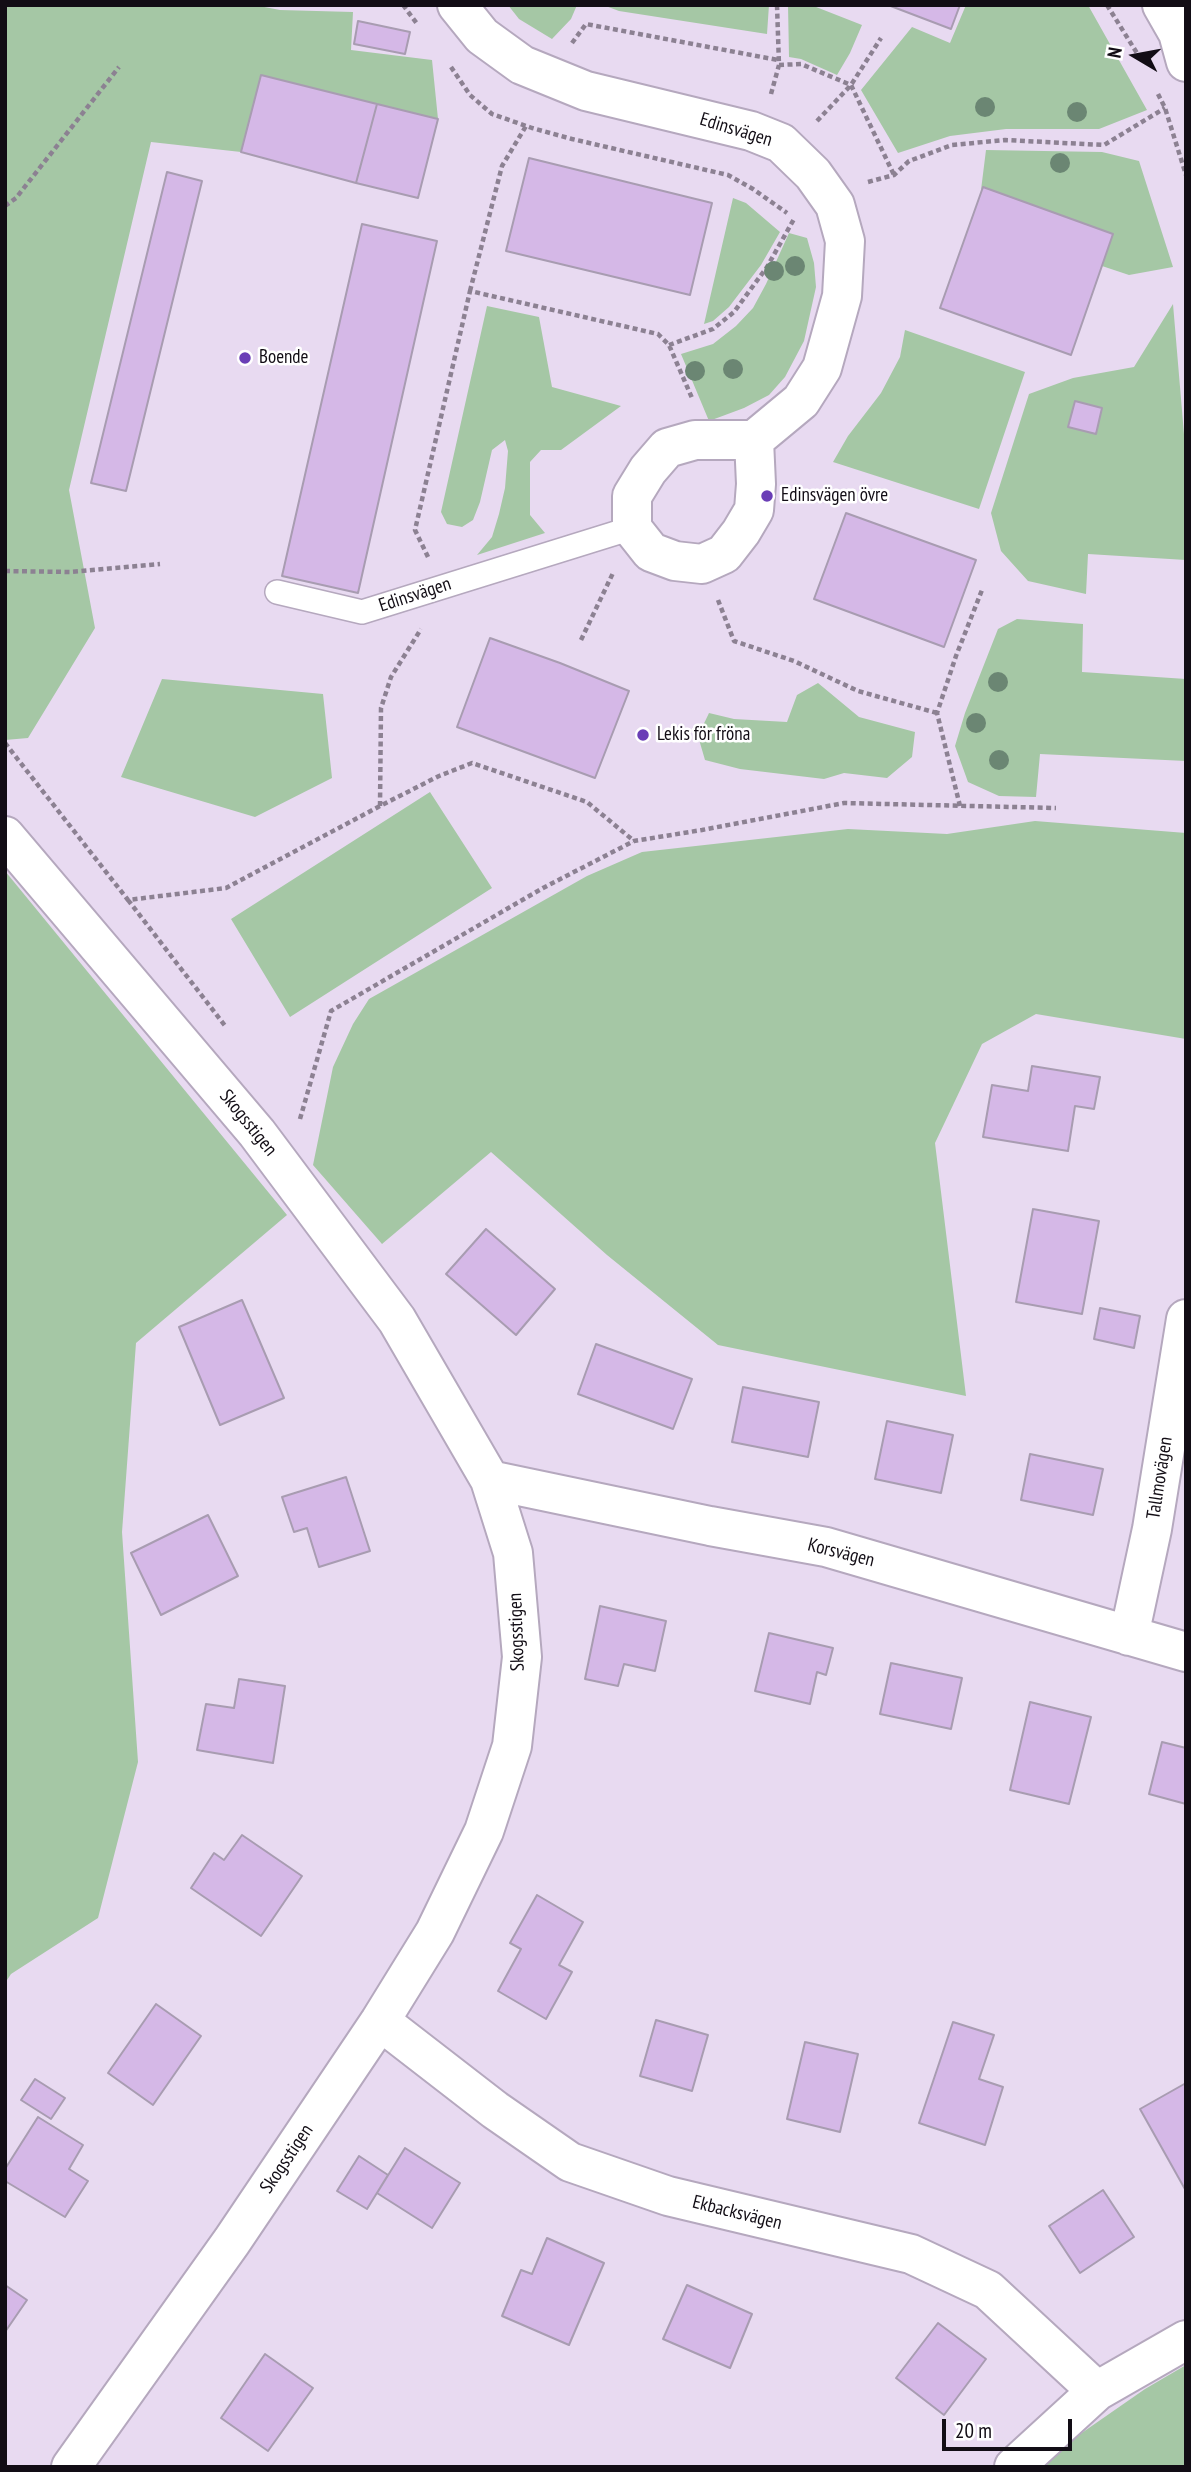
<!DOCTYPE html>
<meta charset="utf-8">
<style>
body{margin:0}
#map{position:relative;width:1191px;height:2472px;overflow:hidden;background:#e8daf1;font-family:"PT Sans Narrow",sans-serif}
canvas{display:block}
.frame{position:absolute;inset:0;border:7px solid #120d15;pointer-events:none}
.north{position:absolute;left:1100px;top:21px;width:70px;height:70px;-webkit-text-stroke:5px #fff;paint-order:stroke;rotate:280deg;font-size:19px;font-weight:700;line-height:28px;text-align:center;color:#120d15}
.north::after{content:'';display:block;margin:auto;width:24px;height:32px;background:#120d15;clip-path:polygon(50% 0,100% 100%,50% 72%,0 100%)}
.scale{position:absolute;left:942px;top:2419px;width:130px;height:32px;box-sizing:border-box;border:4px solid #120d15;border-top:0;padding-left:9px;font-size:21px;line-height:24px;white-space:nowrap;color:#120d15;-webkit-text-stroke:5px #fff;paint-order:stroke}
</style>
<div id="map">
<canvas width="1191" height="2472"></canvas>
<div class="frame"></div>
<div class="north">N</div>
<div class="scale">20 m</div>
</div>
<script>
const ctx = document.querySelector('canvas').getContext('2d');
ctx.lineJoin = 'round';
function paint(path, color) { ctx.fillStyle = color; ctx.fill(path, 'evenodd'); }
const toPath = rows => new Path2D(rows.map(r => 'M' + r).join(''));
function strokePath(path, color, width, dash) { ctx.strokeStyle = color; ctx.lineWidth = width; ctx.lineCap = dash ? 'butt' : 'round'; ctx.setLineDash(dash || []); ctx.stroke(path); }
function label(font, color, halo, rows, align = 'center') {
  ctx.font = font + ' "PT Sans Narrow",sans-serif'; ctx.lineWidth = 5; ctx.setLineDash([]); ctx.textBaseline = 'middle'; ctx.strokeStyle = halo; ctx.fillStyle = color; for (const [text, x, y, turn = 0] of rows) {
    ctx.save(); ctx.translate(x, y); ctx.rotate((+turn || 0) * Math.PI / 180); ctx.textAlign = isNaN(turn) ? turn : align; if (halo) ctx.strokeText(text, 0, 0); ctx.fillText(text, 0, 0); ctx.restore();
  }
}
paint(toPath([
 [5,5,254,5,280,10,353,12,351,50,432,60,438,119,261,75,241,152,151,142,69,490,95,628,28,738,5,740],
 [508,5,577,5,571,19,552,39,519,19],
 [603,5,769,5,767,34,619,11],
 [788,5,811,5,862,25,850,53,837,75,801,59,789,57],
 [966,5,1088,5,1147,110,1099,129,1006,129,950,136,898,153,861,90,912,27,950,43],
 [986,150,1102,152,1139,161,1173,267,1129,275,1102,266,1113,234,983,187,981,190],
 [733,198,746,203,780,232,761,265,729,307,713,321,704,324],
 [789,233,807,238,814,263,816,287,804,341,785,377,769,395,744,408,709,421,681,354,713,344,736,326,753,308,766,284],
 [1173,304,1186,458,1186,560,1088,554,1086,594,1028,581,1001,551,991,513,1029,394,1073,378,1134,367],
 [487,306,539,317,552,387,621,406,561,450,541,450,530,462,530,515,545,533,477,555,492,537,499,514,505,488,508,451,505,440,492,450,480,502,473,520,462,527,447,524,441,512],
 [905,330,1025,372,979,509,833,462,848,436,881,393,900,357],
 [1017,619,1083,624,1082,672,1186,679,1186,761,1040,754,1036,797,999,796,968,782,955,746,965,713,998,629],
 [162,679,323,694,332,778,255,817,121,777],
 [818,683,859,717,915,732,912,757,887,778,844,773,824,779,740,769,705,760,698,736,709,713,734,719,787,722,797,695],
 [430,792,492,888,290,1017,231,919],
 [1035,821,1186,833,1186,1039,1036,1014,982,1044,935,1143,966,1396,718,1345,607,1255,491,1152,382,1244,313,1165,333,1067,353,1024,369,999,587,876,642,852,848,829,947,834],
 [5,871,287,1215,136,1343,122,1532,138,1762,98,1918,11,1974,5,1983],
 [1186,2365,1186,2467,1042,2467,1050,2455,1145,2389]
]), '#a5c7a5');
const building = toPath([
 [888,5,960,5,951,29,888,5],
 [358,21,410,32,405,54,354,44,358,21],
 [261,75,377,104,356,183,241,152,261,75],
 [377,104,438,119,418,198,356,183,377,104],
 [529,158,712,203,690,295,506,251,529,158],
 [167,172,202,181,126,491,91,483,167,172],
 [983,187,1113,234,1071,355,940,308,983,187],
 [362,224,437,241,358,593,282,576,362,224],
 [1075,401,1102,408,1096,434,1068,427,1075,401],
 [846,513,976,560,944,647,814,599,846,513],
 [490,638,560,663,629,691,595,778,457,727,490,638],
 [1032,1066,1100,1077,1094,1109,1075,1106,1068,1151,983,1137,992,1085,1028,1091,1032,1066],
 [1033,1209,1099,1221,1082,1314,1016,1302,1033,1209],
 [486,1229,555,1289,516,1335,446,1274,486,1229],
 [242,1300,284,1398,220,1425,179,1327,242,1300],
 [1100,1308,1140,1316,1134,1348,1094,1339,1100,1308],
 [596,1344,692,1379,673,1429,578,1394,596,1344],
 [743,1387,819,1402,808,1457,732,1442,743,1387],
 [887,1421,953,1435,941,1493,875,1479,887,1421],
 [1030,1454,1103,1469,1093,1515,1021,1500,1030,1454],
 [346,1477,370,1551,319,1567,307,1528,294,1532,282,1497,346,1477],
 [208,1515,238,1576,161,1615,131,1553,208,1515],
 [600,1606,666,1621,655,1671,624,1664,618,1686,585,1679,600,1606],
 [769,1633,833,1648,826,1675,817,1672,810,1704,755,1691,769,1633],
 [891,1663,962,1678,951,1729,880,1714,891,1663],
 [239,1679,285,1686,273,1763,197,1750,206,1704,234,1708,239,1679],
 [1030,1702,1091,1717,1069,1804,1010,1790,1030,1702],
 [1162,1742,1186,1748,1186,1804,1149,1794,1162,1742],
 [242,1835,302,1876,261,1936,191,1888,214,1853,224,1860,242,1835],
 [537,1895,583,1922,559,1965,572,1972,546,2019,498,1991,521,1949,510,1943,537,1895],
 [156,2004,201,2036,153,2105,108,2073,156,2004],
 [656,2020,708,2035,692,2091,640,2076,656,2020],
 [953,2022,994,2035,979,2079,1003,2087,985,2145,919,2123,953,2022],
 [805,2042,858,2054,840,2132,787,2119,805,2042],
 [35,2079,65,2098,51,2119,21,2100,35,2079],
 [1186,2083,1186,2191,1140,2109,1186,2083],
 [38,2117,83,2145,69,2169,88,2181,65,2217,5,2181,5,2169,38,2117],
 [405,2148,460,2183,432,2228,377,2193,405,2148],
 [359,2156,388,2175,367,2209,337,2191,359,2156],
 [1103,2190,1134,2237,1080,2273,1049,2226,1103,2190],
 [547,2238,604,2263,569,2345,502,2316,521,2270,532,2274,547,2238],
 [5,2285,27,2300,5,2332,5,2285],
 [687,2285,752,2314,730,2368,663,2339,687,2285],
 [938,2323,986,2359,944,2415,896,2378,938,2323],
 [265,2354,313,2388,268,2451,221,2418,265,2354]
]);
paint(building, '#d5b8e7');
strokePath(building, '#a89cb1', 2);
const lane = toPath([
 [277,592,362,612,632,528]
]);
const street = toPath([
 [457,5,482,36,522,65,586,91,751,131,781,143,813,174,835,205,845,241,842,296,822,368,801,401,754,440,695,440,667,448,648,470,632,496,632,528,651,552,675,561,702,564,724,554,741,532,754,510,756,484,754,440],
 [1162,5,1178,33,1186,62],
 [5,836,257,1133,397,1320,490,1480,513,1553,522,1657,512,1746,484,1831,435,1932,380,2021,232,2241,71,2467],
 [490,1480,710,1526,826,1547,1186,1652],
 [1129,1636,1152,1529,1186,1319],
 [380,2021,495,2110,570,2162,668,2196,911,2254,988,2290,1097,2391],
 [1014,2467,1097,2391,1186,2340]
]);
strokePath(lane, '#b5a8be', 26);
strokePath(street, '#b5a8be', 42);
strokePath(toPath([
 [403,5,418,25],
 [1107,5,1140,58],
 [572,43,586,24,778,60],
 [779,65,801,64,851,85,894,175],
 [451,67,470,95,492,114,532,128,572,139,728,175,753,189,787,213],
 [771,94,779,65,777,5],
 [1158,94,1165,108,1186,175],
 [817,121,851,85,881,38],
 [868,182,894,175,909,161,952,145,1005,140,1104,145,1165,108],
 [5,206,16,198,119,67],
 [470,291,502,166,526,126],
 [669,345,713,329,734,312,767,267,794,219],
 [428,557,415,530,470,291,658,334,669,345,692,398],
 [5,571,70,572,160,564],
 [718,600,734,641,794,661,858,691,937,713],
 [581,640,613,573],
 [5,743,128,900,226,888,380,806,439,776,472,763,587,802,634,841],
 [380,806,381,708,391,677,421,629],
 [960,806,937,713,956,656,982,590],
 [128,900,226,1027],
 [300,1119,331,1011,543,888,634,841,702,830,844,803,1056,808]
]), '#8c8192', 4.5, [5, 3.5]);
strokePath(lane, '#fff', 23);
strokePath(street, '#fff', 38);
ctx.fillStyle = '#6b8673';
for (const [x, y] of [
 [985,107],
 [1077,112],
 [1060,163],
 [795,266],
 [774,271],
 [733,369],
 [695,371],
 [998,682],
 [976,723],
 [999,760]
]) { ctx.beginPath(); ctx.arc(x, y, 10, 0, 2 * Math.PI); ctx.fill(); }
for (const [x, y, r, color] of [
 [245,358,7,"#6a3eb6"],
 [767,496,7,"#6a3eb6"],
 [643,735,7,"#6a3eb6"]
]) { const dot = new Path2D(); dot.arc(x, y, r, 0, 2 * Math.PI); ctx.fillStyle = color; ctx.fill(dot); strokePath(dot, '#fff', 2.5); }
label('19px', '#120d15', '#fff', [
 ["Edinsvägen",736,130,17],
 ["Edinsvägen",415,595,-18],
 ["Skogsstigen",248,1123,51],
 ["Tallmovägen",1160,1478,-81],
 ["Korsvägen",841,1553,14],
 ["Skogsstigen",517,1632,-92],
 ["Skogsstigen",287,2159,-56],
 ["Ekbacksvägen",737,2213,14]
]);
label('19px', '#120d15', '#fff', [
 ["Boende",259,358],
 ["Edinsvägen övre",781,496],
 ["Lekis för fröna",657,735]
], 'left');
</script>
